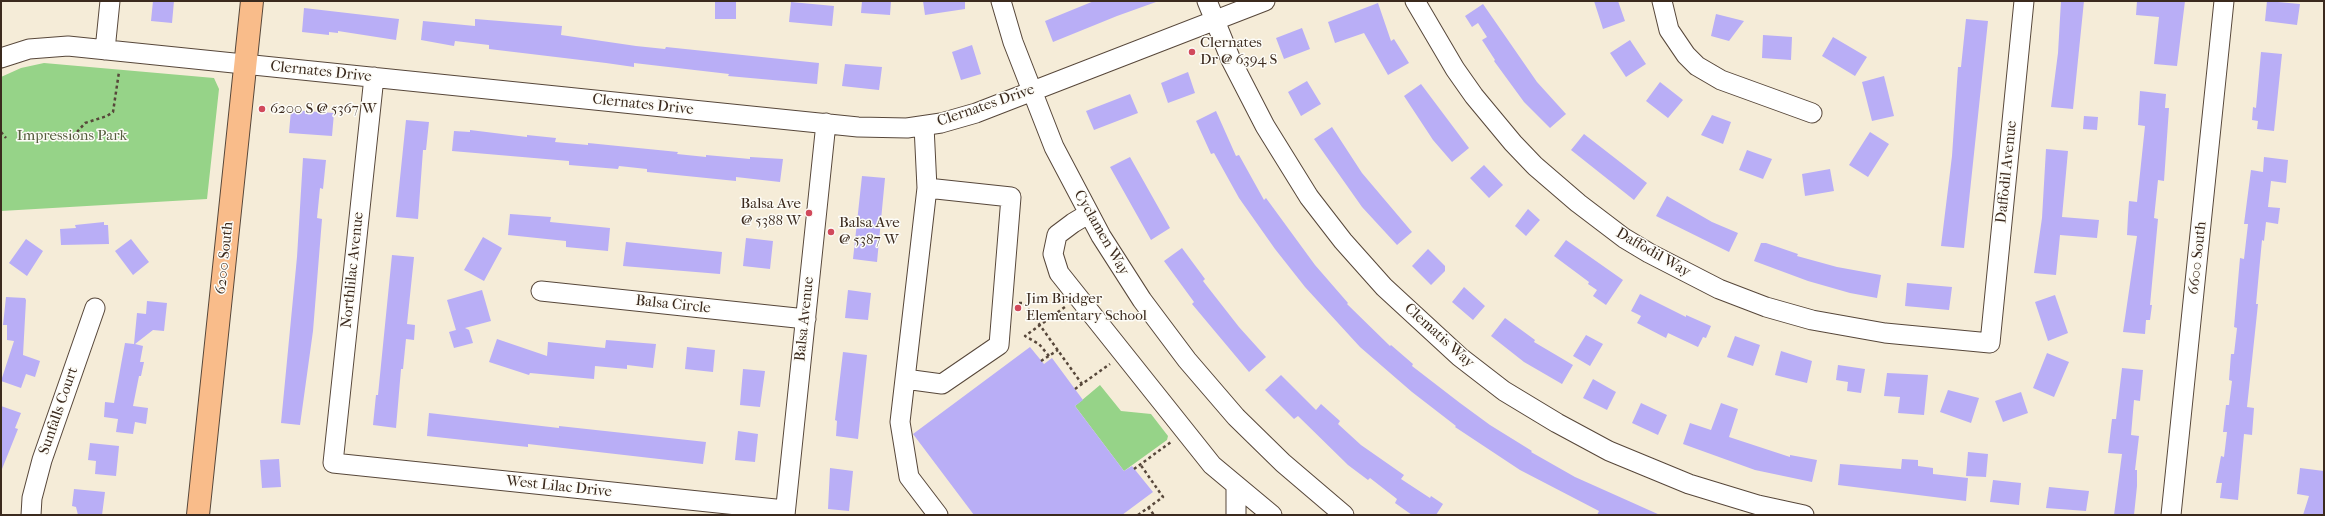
<!DOCTYPE html>
<style>
body{margin:0}
#map{position:relative;width:2325px;height:516px;overflow:hidden;background:#f5ecd8;font-family:"IM FELL French Canon",serif}
canvas{display:block}
.frame{position:absolute;inset:0;border:2px solid #3b2a1e;pointer-events:none}
</style>
<div id="map">
<canvas width="2325" height="516"></canvas>
<div class="frame"></div>
</div>
<script>
const ctx = document.querySelector('canvas').getContext('2d');
ctx.lineJoin = 'round';
function paint(path, color) { ctx.fillStyle = color; ctx.fill(path, 'evenodd'); }
const toPath = rows => new Path2D(rows.map(r => 'M' + r).join(''));
function strokePath(path, color, width, dash) { ctx.strokeStyle = color; ctx.lineWidth = width; ctx.lineCap = dash ? 'butt' : 'round'; ctx.setLineDash(dash || []); ctx.stroke(path); }
function label(font, color, halo, rows, align = 'center') {
  ctx.font = font + ' "IM FELL French Canon",serif'; ctx.lineWidth = 3; ctx.setLineDash([]); ctx.textBaseline = 'middle'; ctx.strokeStyle = halo; ctx.fillStyle = color; for (const [text, x, y, turn = 0] of rows) {
    ctx.save(); ctx.translate(x, y); ctx.rotate((+turn || 0) * Math.PI / 180); ctx.textAlign = isNaN(turn) ? turn : align; if (halo) ctx.strokeText(text, 0, 0); ctx.fillText(text, 0, 0); ctx.restore();
  }
}
paint(toPath([
 [44,63,214,78,219,89,207,199,1,211,1,77,21,68],
 [1100,385,1121,411,1151,414,1168,436,1167,440,1124,471,1075,406]
]), '#96d388');
paint(toPath([
 [153,1,174,1,172,23,151,21],
 [715,1,736,1,736,19,715,19],
 [862,1,891,1,890,15,861,13],
 [923,1,965,1,965,9,925,15],
 [1094,1,1156,1,1156,2,1117,16,1053,42,1045,21],
 [1594,1,1618,1,1625,21,1603,29],
 [2061,1,2084,1,2073,109,2051,107,2058,53],
 [2137,1,2185,1,2177,66,2154,64,2159,17,2136,15],
 [2267,1,2300,4,2297,25,2265,21],
 [791,2,834,6,832,26,789,22],
 [1378,3,1391,41,1394,39,1409,63,1388,75,1364,33,1335,43,1328,22],
 [1483,4,1537,82,1566,114,1550,128,1524,102,1494,61,1495,60,1482,40,1487,37,1478,23,1472,27,1465,16],
 [304,8,399,19,396,40,338,31,338,33,329,32,329,35,302,32],
 [1716,14,1744,21,1729,41,1711,36],
 [475,19,562,26,561,35,636,46,665,49,666,47,819,63,817,84,728,76,729,74,634,63,634,67,606,63,489,49,489,45,455,41,454,46,421,40,423,21,475,26],
 [1966,19,1988,21,1964,248,1941,246,1952,156,1958,67,1961,67],
 [1302,28,1310,49,1284,59,1276,38],
 [1763,35,1792,37,1791,60,1762,58],
 [1833,37,1867,57,1855,76,1822,56],
 [1630,40,1646,64,1626,77,1610,53],
 [972,45,981,74,961,80,952,52],
 [2261,52,2282,54,2274,131,2257,129,2258,121,2252,120,2253,107,2256,108],
 [845,64,882,67,879,90,842,86],
 [1188,72,1195,93,1168,103,1161,83],
 [1884,76,1894,116,1872,121,1862,82],
 [1307,81,1321,104,1301,116,1288,92],
 [1660,82,1683,100,1668,118,1646,101],
 [1421,84,1469,148,1452,162,1433,140,1404,96],
 [2140,91,2166,94,2165,108,2169,108,2164,181,2158,180,2154,218,2158,219,2150,305,2152,305,2150,320,2146,320,2145,334,2123,332,2137,236,2127,235,2128,216,2129,201,2137,202,2145,126,2138,125],
 [1130,94,1138,113,1094,130,1086,111],
 [291,110,334,113,332,136,289,133],
 [1216,111,1236,156,1239,155,1264,200,1266,198,1315,265,1348,303,1347,304,1390,346,1391,345,1413,364,1412,366,1460,403,1490,425,1532,451,1531,452,1575,477,1660,515,1597,515,1599,511,1520,470,1455,427,1456,426,1412,392,1360,347,1305,287,1275,249,1239,198,1214,153,1211,154,1196,121],
 [1712,115,1731,122,1723,144,1701,135],
 [2084,116,2098,117,2097,130,2083,129],
 [406,120,429,122,426,150,423,150,418,219,396,217],
 [1332,127,1362,173,1412,232,1397,245,1362,207,1314,139],
 [470,130,527,137,527,135,556,138,555,142,588,145,588,143,678,152,677,154,706,157,706,155,750,159,750,157,783,159,780,182,736,177,736,181,647,172,647,169,619,166,618,169,569,165,569,161,452,151,454,131,470,132],
 [1870,132,1889,144,1868,177,1849,165],
 [1584,134,1647,183,1634,200,1571,150],
 [2046,149,2068,151,2062,217,2099,220,2097,238,2060,235,2056,275,2034,273,2042,218],
 [1747,150,1772,159,1763,179,1739,170],
 [1130,157,1170,228,1151,240,1110,167],
 [2264,157,2288,160,2286,183,2271,181,2268,207,2280,208,2278,224,2266,222,2264,241,2262,240,2256,304,2258,304,2247,407,2254,408,2252,435,2244,434,2238,500,2220,498,2222,483,2216,483,2221,456,2224,457,2227,432,2223,432,2226,405,2229,405,2232,381,2229,380,2231,354,2234,354,2237,328,2234,327,2240,258,2244,259,2248,224,2244,224,2251,170,2263,172],
 [303,158,326,160,323,189,320,188,317,218,322,219,313,331,300,425,281,423,297,257],
 [1484,165,1503,185,1489,198,1470,178],
 [1830,169,1834,191,1805,196,1802,174],
 [862,176,885,178,877,262,853,259],
 [1667,196,1712,222,1738,233,1729,252,1656,216],
 [1528,209,1540,220,1526,236,1515,226],
 [510,214,551,217,550,222,610,228,608,251,566,247,566,241,508,235],
 [104,222,104,225,108,225,109,244,61,245,60,229,76,228,75,225],
 [483,237,502,248,484,281,464,270],
 [746,238,773,241,770,269,743,266],
 [26,239,43,251,27,276,9,263],
 [131,239,149,262,133,275,115,251],
 [1566,240,1623,280,1606,305,1593,296,1597,290,1588,284,1589,282,1554,256],
 [626,242,722,252,720,274,623,266],
 [1761,243,1766,243,1798,254,1797,256,1837,267,1881,275,1877,298,1850,293,1808,281,1754,261],
 [1182,248,1205,279,1203,281,1239,327,1266,357,1249,372,1192,304,1194,302,1164,261],
 [1428,249,1445,266,1445,271,1431,285,1412,266],
 [392,255,414,257,407,324,415,325,414,340,406,339,403,369,401,369,396,428,373,425,376,395,378,395],
 [1907,283,1952,287,1949,310,1905,306],
 [1464,287,1485,306,1473,320,1452,302],
 [482,290,491,321,465,328,469,330,473,343,454,348,449,332,456,330,447,300],
 [848,290,871,293,868,320,845,318],
 [1640,294,1686,317,1686,315,1711,326,1706,338,1703,337,1698,347,1668,333,1666,338,1637,323,1641,316,1631,311],
 [2055,295,2068,333,2048,341,2035,302],
 [6,297,25,298,26,300,23,355,40,361,35,377,26,374,21,388,1,381,14,341,7,340,7,325,3,325],
 [147,301,167,303,164,331,153,330,135,344,143,346,140,362,144,362,141,376,139,376,133,406,148,408,146,424,135,422,133,434,116,432,118,419,104,417,105,402,114,403,125,343,134,344,137,313,146,314],
 [1505,318,1535,340,1534,342,1573,365,1562,384,1524,362,1491,336],
 [1586,335,1603,344,1590,366,1573,356],
 [1735,336,1760,345,1753,366,1727,357],
 [497,339,547,356,548,342,605,348,606,340,656,344,653,368,627,365,627,369,595,366,594,379,530,373,529,375,489,362],
 [687,347,715,350,713,372,685,369],
 [1030,347,1044,364,1052,358,1083,400,1075,406,1124,471,1132,466,1153,492,1122,515,974,515,913,434],
 [1781,351,1812,361,1807,383,1775,375],
 [843,352,867,355,858,439,836,436,837,421,835,420],
 [2047,353,2069,362,2054,397,2033,388],
 [1838,365,1865,369,1861,393,1847,391,1848,382,1836,380],
 [2122,368,2143,370,2140,401,2134,400,2131,435,2139,436,2135,470,2137,470,2137,486,2134,515,2114,515,2122,454,2108,453,2112,419,2116,419],
 [743,369,765,371,760,407,740,405],
 [1887,373,1928,375,1924,415,1898,413,1900,397,1884,396],
 [1281,375,1316,410,1321,404,1340,421,1338,424,1361,445,1404,475,1401,479,1430,498,1431,496,1443,504,1436,515,1412,515,1395,503,1397,499,1370,478,1368,480,1348,465,1298,416,1294,419,1265,390],
 [1593,379,1616,392,1607,410,1583,398],
 [1948,390,1979,398,1971,423,1940,412],
 [2021,392,2028,413,2003,422,1995,401],
 [1641,403,1667,415,1658,435,1632,423],
 [1721,403,1738,409,1729,437,1790,457,1790,455,1817,460,1812,482,1755,470,1683,444,1690,423,1711,430],
 [1,406,21,413,15,428,18,429,2,469],
 [429,413,559,428,559,426,706,442,703,464,528,444,528,447,427,436],
 [738,431,758,434,755,462,735,460],
 [90,443,119,446,116,476,95,474,96,461,88,460],
 [1968,452,1988,454,1986,477,1966,476],
 [279,459,281,487,262,488,260,460],
 [1902,459,1918,460,1918,466,1933,468,1933,474,1968,478,1966,501,1838,485,1840,464,1901,469],
 [830,468,853,471,849,511,828,509],
 [2300,468,2324,471,2324,515,2303,515,2309,496,2297,494],
 [1993,480,2021,483,2019,505,1990,502],
 [2049,487,2089,491,2086,511,2046,508],
 [74,489,105,492,102,515,78,515,76,507,72,506]
]), '#b9aef6');
const minor = toPath([
 [1001,1,1013,42,1054,147,1101,236,1142,300,1187,360,1236,417,1283,463,1344,515],
 [1207,1,1231,60,1265,126,1309,197,1343,241,1384,287,1460,357,1504,391,1557,423,1609,451,1689,484,1758,505,1804,515],
 [1415,1,1455,69,1474,96,1513,143,1535,166,1578,203,1624,238,1649,253,1719,289,1766,307,1812,320,1885,333,1990,343,2024,1],
 [1662,1,1669,30,1686,55,1697,66,1721,80,1812,113],
 [105,50,110,1],
 [1,58,29,49,68,46,858,127,907,128,941,123,976,113,1265,1],
 [374,77,333,463,785,510],
 [924,126,927,188,905,379,942,384,999,345,1011,197,927,188],
 [1088,214,1073,223,1057,235,1053,254,1059,273,1212,465,1272,515],
 [541,291,806,319],
 [905,379,900,422,909,477,938,515],
 [1236,485,1236,515],
 [31,515,32,498,42,460,95,308],
 [785,515,826,123],
 [2171,515,2224,1]
]);
const major = toPath([
 [198,515,252,1]
]);
strokePath(minor, '#57473a', 21);
strokePath(major, '#57473a', 24);
strokePath(toPath([
 [1,132,6,138],
 [69,141,85,123,107,116,113,112,119,72],
 [1019,303,1024,303,1082,384],
 [1049,356,1039,344,1025,336,1065,307],
 [1041,361,1058,350],
 [1075,389,1110,364],
 [1134,469,1171,442],
 [1148,507,1154,515],
 [1138,515,1163,497,1140,464]
]), '#57473a', 2.5, [3, 3]);
strokePath(minor, '#fff', 19);
strokePath(major, '#f9bc8a', 22);
for (const [x, y, r, color] of [
 [1192,52,4,"#d1495b"],
 [262,109,4,"#d1495b"],
 [809,213,4,"#d1495b"],
 [831,232,4,"#d1495b"],
 [1018,308,4,"#d1495b"]
]) { const dot = new Path2D(); dot.arc(x, y, r, 0, 2 * Math.PI); ctx.fillStyle = color; ctx.fill(dot); strokePath(dot, '#fdfcf7', 1.5); }
label('15px', '#3b2a1e', '#fdfcf7', [
 ["Clernates",1200,43],
 ["Dr @ 6394 S",1200,60],
 ["6200 S @ 5367 W",270,109],
 ["Balsa Ave",801,204,"right"],
 ["@ 5388 W",801,221,"right"],
 ["Balsa Ave",839,223],
 ["@ 5387 W",839,240],
 ["Jim Bridger",1026,299],
 ["Elementary School",1026,316]
], 'left');
label('15px', '#3b2a1e', '#fdfcf7', [
 ["Clernates Drive",321,72,6],
 ["Clernates Drive",643,105,6],
 ["Clernates Drive",986,106,-19],
 ["Daffodil Avenue",2007,172,-84],
 ["Cyclamen Way",1101,233,60],
 ["Daffodil Way",1653,253,30],
 ["6200 South",225,258,-84],
 ["6600 South",2198,258,-84],
 ["Northlilac Avenue",353,270,-84],
 ["Balsa Circle",673,305,6],
 ["Balsa Avenue",805,319,-84],
 ["Clematis Way",1439,336,42],
 ["Sunfalls Court",59,411,-71],
 ["West Lilac Drive",559,487,6]
]);
label('15px', '#565d3e', '#fdfcf7', [
 ["Impressions Park",72,136]
]);
</script>
